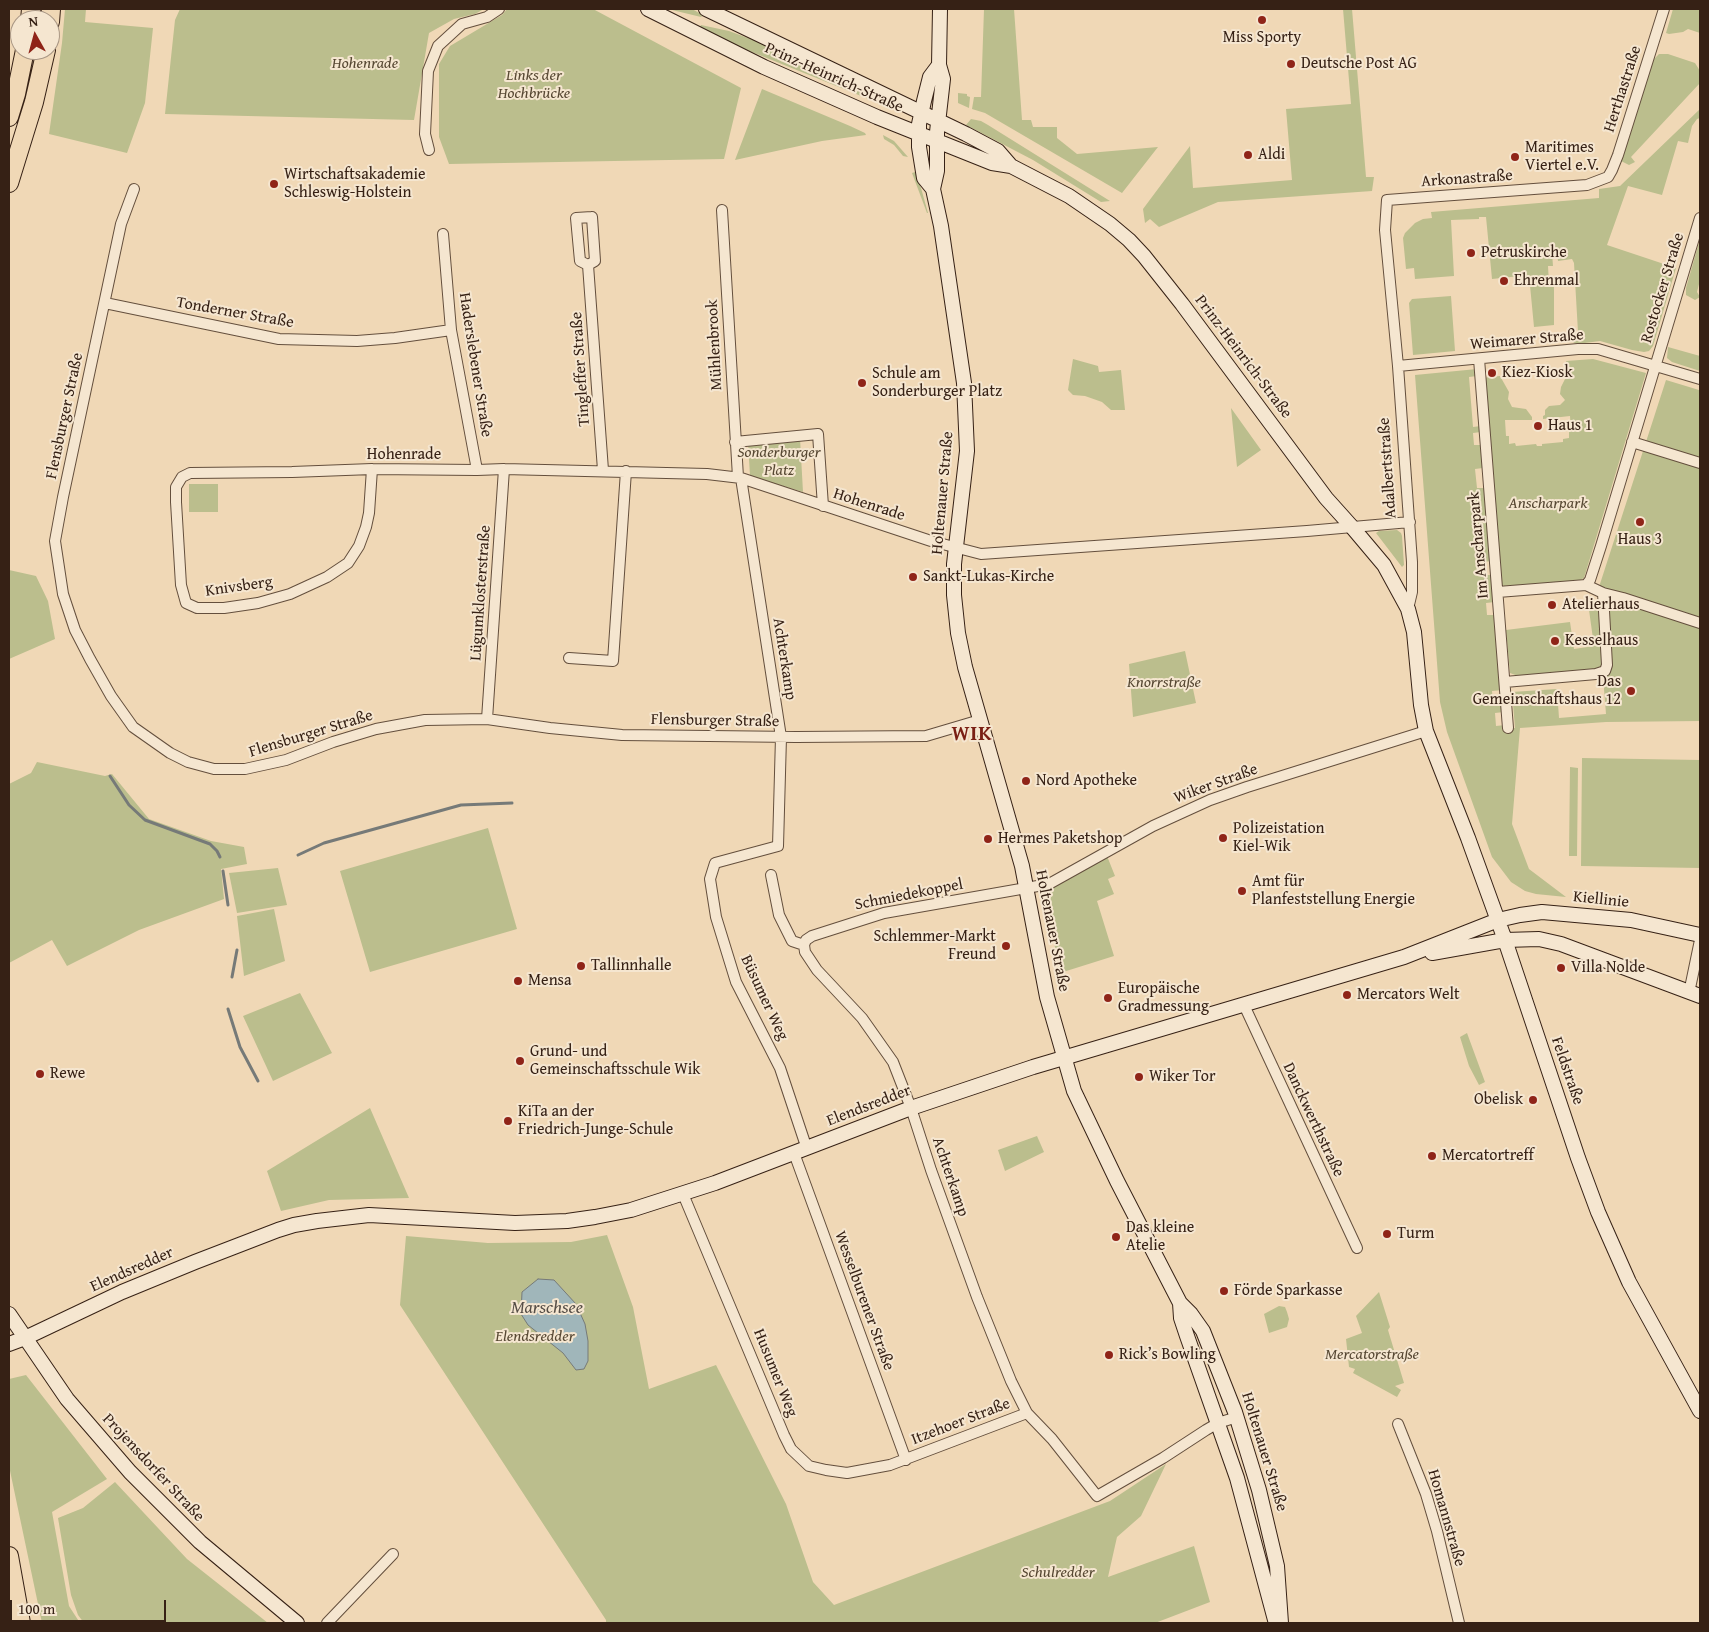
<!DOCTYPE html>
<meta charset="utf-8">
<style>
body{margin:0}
#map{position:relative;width:1709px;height:1632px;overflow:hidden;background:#f0d8b6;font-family:"Gentium Book Plus",serif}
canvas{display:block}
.frame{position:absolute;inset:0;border:10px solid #362115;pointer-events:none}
.north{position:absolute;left:10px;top:10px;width:50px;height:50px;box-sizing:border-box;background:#f5e6d0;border:1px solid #a99785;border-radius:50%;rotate:353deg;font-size:14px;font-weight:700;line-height:20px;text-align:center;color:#362115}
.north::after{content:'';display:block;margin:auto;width:18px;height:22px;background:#8f2418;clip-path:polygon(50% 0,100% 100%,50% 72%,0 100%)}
.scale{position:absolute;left:10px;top:1600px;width:156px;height:22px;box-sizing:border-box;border:2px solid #362115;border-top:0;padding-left:6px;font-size:15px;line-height:18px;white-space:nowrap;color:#362115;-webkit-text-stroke:4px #f5e6d0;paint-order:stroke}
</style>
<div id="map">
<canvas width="1709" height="1632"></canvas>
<div class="frame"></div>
<div class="north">N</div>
<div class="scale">100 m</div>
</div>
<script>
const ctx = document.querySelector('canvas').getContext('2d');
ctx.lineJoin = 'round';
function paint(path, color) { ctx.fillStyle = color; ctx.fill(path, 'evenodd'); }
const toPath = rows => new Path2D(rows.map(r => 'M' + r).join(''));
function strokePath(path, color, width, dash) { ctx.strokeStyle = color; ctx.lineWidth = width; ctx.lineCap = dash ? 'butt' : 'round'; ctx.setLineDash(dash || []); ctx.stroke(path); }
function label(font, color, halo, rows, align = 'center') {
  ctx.font = font + ' "Gentium Book Plus",serif'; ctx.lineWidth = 4; ctx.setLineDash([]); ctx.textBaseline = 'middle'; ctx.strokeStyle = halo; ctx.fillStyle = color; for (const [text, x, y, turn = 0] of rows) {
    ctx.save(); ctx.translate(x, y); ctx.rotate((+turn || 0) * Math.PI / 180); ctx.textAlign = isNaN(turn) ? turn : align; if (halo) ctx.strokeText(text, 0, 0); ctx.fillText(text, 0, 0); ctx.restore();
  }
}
paint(toPath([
 [65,9,86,9,85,22,153,28,145,103,127,153,49,134,62,43],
 [180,9,484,9,475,14,454,19,429,33,414,120,165,114,175,20],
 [507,9,593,9,741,88,724,159,449,164,439,137,439,64,450,46,502,15],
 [668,9,692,9,703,15,701,17],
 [984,9,1014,9,1022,120,1031,120,1033,127,1057,127,1057,138,1077,154,1158,147,1122,193,985,113,972,109,974,97,981,97],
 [1343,9,1352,9,1366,177,1374,177,1372,191,1218,202,1159,227,1150,219,1145,223,1143,209,1190,146,1193,188,1292,180,1286,109,1351,104],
 [1673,9,1700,9,1700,33,1688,29,1683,32,1669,34,1666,33],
 [701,25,729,31,756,41,888,103,886,106,737,46,700,27],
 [1659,54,1668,54,1695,63,1700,71,1700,83,1631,157,1635,162,1629,165,1621,161,1652,61],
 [762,89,850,126,865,133,866,135,822,141,735,160],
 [958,93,967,94,967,96,970,97,969,108,958,103],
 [1700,109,1700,118,1697,119,1692,126,1688,143,1678,141,1662,195,1628,186,1607,245,1676,268,1653,346,1649,351,1644,352,1632,350,1600,341,1577,344,1566,339,1564,333,1578,332,1574,263,1572,259,1558,261,1557,252,1552,253,1553,266,1548,266,1549,284,1554,284,1554,325,1534,327,1529,275,1492,279,1486,217,1479,217,1479,219,1451,220,1454,276,1415,279,1414,268,1406,269,1403,238,1405,233,1415,223,1423,219,1432,218,1431,212,1599,198,1599,189,1620,186],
 [971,119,981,121,988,125,1110,201,1101,202,1033,160,966,125],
 [883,135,894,141,908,157,903,156,894,145,884,139],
 [915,172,921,188,928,213,927,213,912,173],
 [1700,239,1700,280,1697,292,1700,297,1695,300,1686,295,1686,288],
 [1451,296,1455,351,1413,355,1409,303,1412,299],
 [1668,347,1700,356,1700,371,1672,362,1667,358],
 [1073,359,1098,366,1099,372,1121,370,1125,410,1111,410,1102,402,1085,396,1073,395,1068,390],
 [1593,359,1646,373,1584,578,1578,581,1504,586,1497,582,1481,378,1500,376,1509,392,1508,399,1512,407,1526,409,1532,417,1532,420,1505,420,1506,436,1509,436,1509,444,1515,443,1516,446,1536,444,1537,446,1542,446,1542,444,1563,442,1563,439,1569,438,1569,432,1571,431,1570,416,1543,419,1543,416,1545,415,1545,410,1549,406,1560,405,1565,400,1560,394,1561,387,1567,375,1566,361],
 [1477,369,1477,376,1469,377,1473,427,1481,426,1481,432,1473,433,1474,445,1482,445,1483,468,1475,469,1477,488,1485,488,1491,561,1483,562,1484,575,1493,575,1495,602,1486,603,1487,615,1495,615,1503,690,1492,691,1493,703,1504,702,1504,712,1495,713,1496,726,1505,725,1505,728,1515,728,1512,692,1557,689,1559,718,1606,714,1604,689,1605,671,1599,587,1666,380,1699,390,1700,395,1700,721,1606,722,1520,728,1512,824,1529,869,1566,897,1536,894,1525,891,1511,882,1492,857,1447,732,1440,702,1415,375],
 [1231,408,1261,450,1237,467],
 [800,438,803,492,750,476,748,442],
 [189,484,218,484,218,512,189,512],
 [1397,530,1401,533,1402,536,1404,565,1402,567,1376,533,1379,531],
 [9,570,36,576,48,601,55,639,9,659],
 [1601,603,1603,666,1598,670,1518,676,1510,673,1506,630,1570,622,1574,649,1594,646,1589,610,1593,604],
 [1185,651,1196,703,1133,717,1129,664],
 [1582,758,1700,760,1700,868,1581,866],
 [37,762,105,776,112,774,149,819,211,841,244,847,247,864,221,869,224,899,139,930,67,966,52,940,9,963,9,784,31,773],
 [1570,767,1578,768,1577,856,1569,856],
 [488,828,517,929,370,972,340,871],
 [1105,851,1115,876,1108,879,1114,894,1097,901,1114,956,1060,973,1043,886],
 [278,868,287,905,237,913,229,873],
 [274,909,285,961,244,976,237,916],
 [300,993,332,1053,273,1081,243,1016],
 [1467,1033,1485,1082,1479,1085,1469,1066,1460,1037],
 [370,1108,409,1198,329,1200,281,1211,267,1171],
 [1037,1136,1044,1152,1005,1171,998,1150],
 [607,1235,633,1307,649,1389,716,1365,786,1504,813,1582,834,1605,1110,1501,1166,1464,1141,1516,1117,1537,1108,1577,1194,1546,1210,1602,1155,1623,606,1623,606,1620,400,1305,406,1236,488,1243,571,1242],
 [1379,1292,1390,1327,1388,1330,1404,1383,1395,1386,1401,1390,1397,1397,1353,1373,1355,1369,1349,1367,1346,1339,1362,1333,1356,1316],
 [1279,1306,1285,1307,1287,1312,1289,1319,1287,1327,1269,1333,1264,1314],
 [26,1375,107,1479,52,1512,69,1606,80,1623,42,1623,9,1466,9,1379],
 [115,1482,187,1559,268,1623,84,1623,78,1615,71,1595,58,1518,83,1508]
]), '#bbbe8d');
const water = toPath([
 [538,1279,554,1280,576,1304,585,1324,588,1341,588,1361,584,1369,576,1370,563,1353,528,1325,521,1314,522,1292,538,1279]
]);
paint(water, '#a0b6ba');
strokePath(water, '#767a78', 1);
strokePath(toPath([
 [110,776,129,805,145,820,210,844,217,851,220,857],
 [298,855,324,843,461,805,512,803],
 [223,871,228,905],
 [232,977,237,950],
 [228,1009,240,1047,258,1081]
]), '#767a78', 3);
const street = toPath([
 [429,150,425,134,428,71,438,46,462,24,487,17,499,9],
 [134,189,121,224,63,497,55,541,63,594,75,630,90,659,111,696,133,727,170,753,188,762,214,769,245,769,286,760,333,742,376,729,425,720,487,719,550,728,622,735,796,737,926,736,980,720],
 [722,210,738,477],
 [592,217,595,261,588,265,580,261,576,218,592,217],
 [443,234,451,330,477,470],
 [588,265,603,470],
 [105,303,279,339,357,341,395,338,451,330],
 [1479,359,1508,728],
 [1398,366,1578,349,1598,349,1700,379],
 [735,442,818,434,823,506],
 [1632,442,1700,463],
 [372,469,369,513,366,527,359,546,348,563,327,577,290,594,258,603,224,608,197,608,186,603,181,585,176,502,176,487,182,477,190,473,292,472,372,469,477,470,504,469,707,474,741,478,931,541,981,554,1307,531,1410,522],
 [741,478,781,737,778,846,715,863,710,879,716,917,736,982,780,1068,807,1149],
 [1586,585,1590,580,1601,546,1700,218],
 [1498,592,1586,585,1603,593,1623,598,1700,623],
 [1408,609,1412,592,1412,562,1398,366,1385,230,1387,200,1587,185,1608,177,1612,170,1618,155,1664,9],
 [569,658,613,661,626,471],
 [1505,682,1596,674,1605,671,1607,665,1603,593],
 [487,719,504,469],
 [771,875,779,915,792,941,804,945],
 [804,945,805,952,817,970,862,1018,893,1062,911,1108,931,1170,977,1297,1011,1381,1027,1413,1052,1439,1097,1496,1163,1458,1206,1430,1218,1423,1237,1417],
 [804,945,806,940,812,936,884,913,1049,884,1153,826,1210,800,1247,787,1426,731],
 [1689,993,1700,940],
 [1244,1005,1357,1248],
 [794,1153,906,1460],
 [683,1194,784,1435,791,1449,809,1466,826,1470,847,1473,890,1465,1027,1413],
 [1398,1424,1426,1494,1437,1531,1459,1623],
 [327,1623,393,1554]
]);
const secondary = toPath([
 [648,9,764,67,877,117,992,163,1011,166,1069,196,1110,224,1129,240,1144,256,1182,304,1326,498,1352,527,1384,565,1408,609,1414,632,1421,705,1426,731,1468,838,1505,940,1578,1158,1598,1212,1629,1282,1700,1411],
 [706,9,966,134,998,151,1011,166],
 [939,65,930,77,924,101,919,124,919,147,924,178,933,189,941,226,964,383,967,451,954,564,954,595,958,633,965,667,1022,866,1047,997,1074,1091,1117,1181,1180,1303,1191,1314,1203,1331,1235,1412,1259,1490,1277,1566,1281,1623],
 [933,189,937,171,937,132,943,79,939,65,940,9],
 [1432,953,1505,940,1539,939,1561,944,1700,996],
 [1180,1303,1181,1318,1187,1336,1237,1478,1275,1620],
 [9,1314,67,1399,130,1472,200,1542,297,1623],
 [9,1344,25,1338,122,1292,195,1262,278,1230,294,1225,317,1221,369,1215,515,1223,567,1221,595,1217,631,1210,715,1183,911,1108,1033,1067,1404,957,1498,920,1520,915,1542,912,1631,920,1700,935]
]);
const highway = toPath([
 [30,20,31,9],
 [50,22,51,9],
 [9,117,16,94,25,50],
 [9,183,34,102,46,50],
 [9,1556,21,1623]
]);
strokePath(street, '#644f3d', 12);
strokePath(secondary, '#362115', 16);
strokePath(highway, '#362115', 20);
strokePath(street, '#f5e6d0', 10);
strokePath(secondary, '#f5e6d0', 14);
strokePath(highway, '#f0d8b6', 18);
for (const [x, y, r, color] of [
 [1262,20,5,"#8f2418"],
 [1291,64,5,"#8f2418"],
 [1248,155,5,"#8f2418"],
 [1515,157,5,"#8f2418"],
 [274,184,5,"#8f2418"],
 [1471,253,5,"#8f2418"],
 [1504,281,5,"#8f2418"],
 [1492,373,5,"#8f2418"],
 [862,383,5,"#8f2418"],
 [1538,426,5,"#8f2418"],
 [1640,522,5,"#8f2418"],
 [913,577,5,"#8f2418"],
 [1552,605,5,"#8f2418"],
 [1555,641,5,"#8f2418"],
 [1631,691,5,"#8f2418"],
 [1026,781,5,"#8f2418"],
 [1223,838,5,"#8f2418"],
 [988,839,5,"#8f2418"],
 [1242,891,5,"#8f2418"],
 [1006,946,5,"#8f2418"],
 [581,966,5,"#8f2418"],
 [1561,968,5,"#8f2418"],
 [518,981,5,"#8f2418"],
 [1347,995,5,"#8f2418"],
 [1108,998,5,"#8f2418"],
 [520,1061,5,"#8f2418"],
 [40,1074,5,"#8f2418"],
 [1139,1077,5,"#8f2418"],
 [1533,1100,5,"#8f2418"],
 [508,1121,5,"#8f2418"],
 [1432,1156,5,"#8f2418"],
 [1387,1234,5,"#8f2418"],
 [1116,1237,5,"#8f2418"],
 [1224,1291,5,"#8f2418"],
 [1109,1355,5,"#8f2418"]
]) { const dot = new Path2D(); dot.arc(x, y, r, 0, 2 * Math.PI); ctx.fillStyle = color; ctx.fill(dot); strokePath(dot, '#f5e6d0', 2); }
label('16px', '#362115', '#f5e6d0', [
 ["Miss Sporty",1262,38,"center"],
 ["Deutsche Post AG",1301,64],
 ["Maritimes",1525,148],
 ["Viertel e.V.",1525,166],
 ["Aldi",1258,155],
 ["Wirtschaftsakademie",284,175],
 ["Schleswig-Holstein",284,193],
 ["Petruskirche",1481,253],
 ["Ehrenmal",1514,281],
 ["Kiez-Kiosk",1502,373],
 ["Schule am",872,374],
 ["Sonderburger Platz",872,392],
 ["Haus 1",1548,426],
 ["Haus 3",1640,540,"center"],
 ["Sankt-Lukas-Kirche",923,577],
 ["Atelierhaus",1562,605],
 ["Kesselhaus",1565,641],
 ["Das",1621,682,"right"],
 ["Gemeinschaftshaus 12",1621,700,"right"],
 ["Nord Apotheke",1036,781],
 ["Polizeistation",1233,829],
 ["Kiel-Wik",1233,847],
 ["Hermes Paketshop",998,839],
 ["Amt für",1252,882],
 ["Planfeststellung Energie",1252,900],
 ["Schlemmer-Markt",996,937,"right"],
 ["Freund",996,955,"right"],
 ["Tallinnhalle",591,966],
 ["Villa Nolde",1571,968],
 ["Mensa",528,981],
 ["Europäische",1118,989],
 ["Gradmessung",1118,1007],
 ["Mercators Welt",1357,995],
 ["Grund- und",530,1052],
 ["Gemeinschaftsschule Wik",530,1070],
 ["Rewe",50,1074],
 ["Wiker Tor",1149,1077],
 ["Obelisk",1523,1100,"right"],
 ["KiTa an der",518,1112],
 ["Friedrich-Junge-Schule",518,1130],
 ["Mercatortreff",1442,1156],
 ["Das kleine",1126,1228],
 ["Atelie",1126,1246],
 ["Turm",1397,1234],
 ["Förde Sparkasse",1234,1291],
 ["Rick’s Bowling",1119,1355]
], 'left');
label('italic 16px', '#574833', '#f5e6d0', [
 ["Hohenrade",365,64],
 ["Links der",534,76],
 ["Hochbrücke",534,94],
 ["Sonderburger",779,453],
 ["Platz",779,471],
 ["Anscharpark",1548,504],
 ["Knorrstraße",1164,683],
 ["Elendsredder",535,1337],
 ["Mercatorstraße",1372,1355],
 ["Schulredder",1058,1573]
]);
label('16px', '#362115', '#f5e6d0', [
 ["Prinz-Heinrich-Straße",834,78,24],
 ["Herthastraße",1623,89,-72],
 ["Arkonastraße",1467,179,-4],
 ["Rostocker Straße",1663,288,-73],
 ["Tonderner Straße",235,313,10],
 ["Weimarer Straße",1527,340,-5],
 ["Mühlenbrook",715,345,-93],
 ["Prinz-Heinrich-Straße",1243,357,53],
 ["Haderslebener Straße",475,365,81],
 ["Tingleffer Straße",581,369,-94],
 ["Flensburger Straße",65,416,-78],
 ["Hohenrade",404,455],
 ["Adalbertstraße",1388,468,-94],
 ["Holtenauer Straße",943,493,-85],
 ["Hohenrade",869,505,18],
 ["Im Anscharpark",1479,545,-95],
 ["Knivsberg",239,587,-8],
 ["Lügumklosterstraße",481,593,-86],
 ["Achterkamp",784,659,81],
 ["Flensburger Straße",715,721,1],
 ["Flensburger Straße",311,734,-17],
 ["Wiker Straße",1216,784,-20],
 ["Schmiedekoppel",909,895,-11],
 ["Kiellinie",1601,900,6],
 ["Holtenauer Straße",1052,931,79],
 ["Büsumer Weg",764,998,65],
 ["Feldstraße",1567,1071,71],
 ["Elendsredder",869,1106,-21],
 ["Danckwerthstraße",1313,1120,65],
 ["Achterkamp",950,1177,71],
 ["Elendsredder",132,1270,-24],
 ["Wesselburener Straße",864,1301,70],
 ["Husumer Weg",775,1373,68],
 ["Itzehoer Straße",961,1422,-21],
 ["Holtenauer Straße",1264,1452,73],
 ["Projensdorfer Straße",153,1468,47],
 ["Homannstraße",1446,1518,74]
]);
label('italic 18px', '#564e47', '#f5e6d0', [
 ["Marschsee",547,1308]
]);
ctx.letterSpacing = '1px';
label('bold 21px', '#7a1f14', '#f5e6d0', [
 ["WIK",972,735]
]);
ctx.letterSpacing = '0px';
</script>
